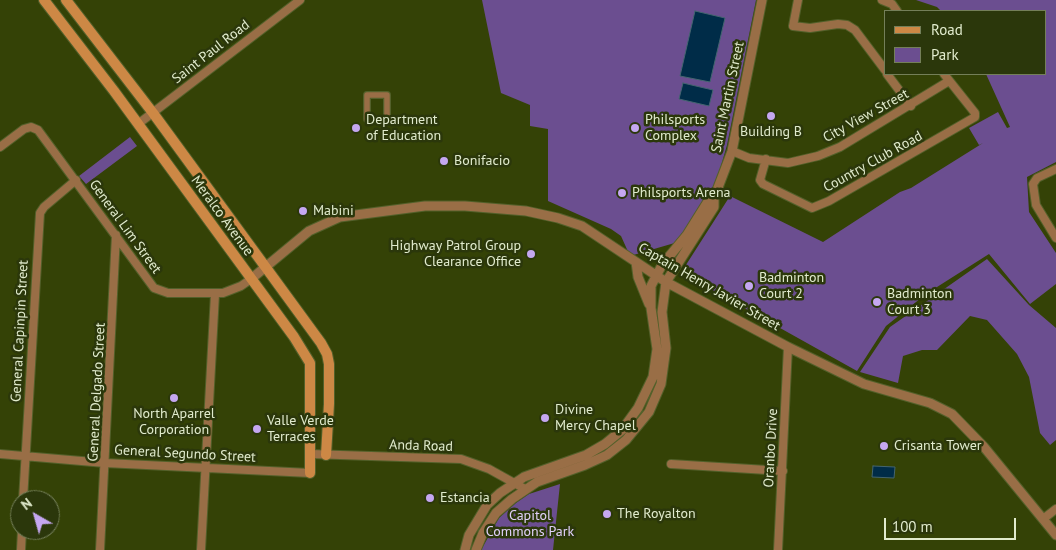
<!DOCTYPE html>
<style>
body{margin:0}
#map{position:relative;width:1056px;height:550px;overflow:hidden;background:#344206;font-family:"PT Sans",sans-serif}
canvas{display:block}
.legend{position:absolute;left:884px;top:10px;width:162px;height:65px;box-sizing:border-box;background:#2b370b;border:1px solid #747f59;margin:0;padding:6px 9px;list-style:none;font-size:15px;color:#e1ebcd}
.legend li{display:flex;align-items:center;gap:10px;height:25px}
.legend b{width:25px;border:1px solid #747f59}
.north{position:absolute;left:10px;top:490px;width:50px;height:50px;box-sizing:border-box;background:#2b370b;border:1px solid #747f59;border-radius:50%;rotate:322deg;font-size:14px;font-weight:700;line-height:20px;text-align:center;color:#e1ebcd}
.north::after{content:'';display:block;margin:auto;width:18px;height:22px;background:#c5a7f1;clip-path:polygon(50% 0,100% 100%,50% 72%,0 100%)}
.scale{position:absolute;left:884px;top:518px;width:132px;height:22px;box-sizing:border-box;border:2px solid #e1ebcd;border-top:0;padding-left:6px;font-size:15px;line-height:18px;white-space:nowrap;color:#e1ebcd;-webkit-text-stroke:4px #2b370b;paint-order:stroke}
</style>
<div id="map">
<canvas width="1056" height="550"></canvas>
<ul class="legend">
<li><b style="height:6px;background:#cd8845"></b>Road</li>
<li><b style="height:14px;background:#6b4e90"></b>Park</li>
</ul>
<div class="north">N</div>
<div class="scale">100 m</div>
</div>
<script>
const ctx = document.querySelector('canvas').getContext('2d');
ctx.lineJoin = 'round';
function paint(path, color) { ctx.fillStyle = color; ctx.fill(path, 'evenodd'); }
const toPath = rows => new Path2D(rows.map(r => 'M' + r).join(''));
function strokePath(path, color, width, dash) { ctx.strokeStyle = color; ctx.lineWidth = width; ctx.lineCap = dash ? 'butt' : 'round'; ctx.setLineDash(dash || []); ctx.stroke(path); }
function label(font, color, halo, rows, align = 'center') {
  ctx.font = font + ' "PT Sans",sans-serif'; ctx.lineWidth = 5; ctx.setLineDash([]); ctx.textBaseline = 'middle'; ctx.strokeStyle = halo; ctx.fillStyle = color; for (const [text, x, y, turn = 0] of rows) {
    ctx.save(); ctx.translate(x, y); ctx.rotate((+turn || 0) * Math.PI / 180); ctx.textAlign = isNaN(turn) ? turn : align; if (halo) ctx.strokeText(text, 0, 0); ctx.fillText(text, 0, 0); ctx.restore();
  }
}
paint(toPath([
 [482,0,756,0,727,145,717,180,706,203,678,242,630,256,621,236,611,229,548,201,548,129,530,126,530,105,501,93],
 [916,0,1056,0,1056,162,1027,177,1029,212,1056,253,1056,284,1030,304,989,254,926,294,886,326,857,371,687,276,684,268,730,196,823,242,900,192,911,188,983,143,979,145,969,128,998,112,1007,128,1010,127,986,74,1045,74,1045,11,941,11,937,7],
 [130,137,137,146,86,184,79,176],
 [987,259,1029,305,1056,328,1056,440,1050,445,1040,433,1029,377,1017,354,987,320,970,316,937,350,922,350,903,356,898,383,860,372,890,327],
 [560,484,553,550,481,550,499,518,516,503,529,494]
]), '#6b4e90');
const water = toPath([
 [695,11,725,18,710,82,680,76,695,11],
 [683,83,713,90,709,106,679,99,683,83],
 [873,466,895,467,894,478,872,477,873,466]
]);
paint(water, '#002c48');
strokePath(water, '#446570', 1);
const pedestrian = toPath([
 [367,95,387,95,387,119,367,119,367,95]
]);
const minor = toPath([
 [798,0,793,26,810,28,838,24,847,25,855,30,885,70],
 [882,0,892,4,897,11],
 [887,74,911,106],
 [138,124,300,0],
 [0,147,24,129,31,127,38,130,154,288,168,293,223,293,241,286,251,279],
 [732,151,749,158,788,163,818,156,840,147,949,81],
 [766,159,760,180,763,184,812,208,829,201,975,117,975,113,944,74],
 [1056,169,1037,178,1033,184,1036,205,1056,238],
 [0,454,105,463,310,473],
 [310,454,461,459,489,469,525,489],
 [671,464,783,471],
 [23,500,40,213,44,207,76,180],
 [1043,519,1056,509],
 [21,550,22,530],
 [100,550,116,235],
 [201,550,215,294],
 [778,550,788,347]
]);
const tertiary = toPath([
 [636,262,638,277,649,304],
 [251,279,309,231,340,217,425,206,465,206,526,211,558,218,582,226,666,282,788,347,864,384,930,403,952,414,984,447,1056,535],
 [465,550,469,535,487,505,500,493,524,477,586,455,605,444,622,430,638,408,653,377,657,349,651,308,651,286,662,265,687,235,707,203,714,198],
 [476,550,483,533,496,513,512,499,537,482,585,465,607,455,626,440,649,412,661,384,666,348,662,312,666,282,714,207,714,198,732,151,762,0]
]);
const secondary = toPath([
 [44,0,114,91,294,337,310,363,310,473],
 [66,0,153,113,321,343,327,354,329,364,329,404,326,455]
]);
strokePath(pedestrian, '#53602a', 8);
strokePath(minor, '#53602a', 10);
strokePath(tertiary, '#53602a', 11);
strokePath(secondary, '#53602a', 12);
strokePath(pedestrian, '#996e46', 5.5);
strokePath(minor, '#996e46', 8);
strokePath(tertiary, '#996e46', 9);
strokePath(secondary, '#cd8845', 10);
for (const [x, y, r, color] of [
 [771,116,5,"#c5a7f1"],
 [356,128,5,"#c5a7f1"],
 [635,128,5,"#c5a7f1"],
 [444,161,5,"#c5a7f1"],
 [622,193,5,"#c5a7f1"],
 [303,211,5,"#c5a7f1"],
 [531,254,5,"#c5a7f1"],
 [749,286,5,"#c5a7f1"],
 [877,302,5,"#c5a7f1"],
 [174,398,5,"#c5a7f1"],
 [545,418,5,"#c5a7f1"],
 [257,429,5,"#c5a7f1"],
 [884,446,5,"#c5a7f1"],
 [430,498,5,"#c5a7f1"],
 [607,514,5,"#c5a7f1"]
]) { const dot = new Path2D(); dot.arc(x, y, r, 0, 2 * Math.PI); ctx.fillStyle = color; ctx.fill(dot); strokePath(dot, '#2b370b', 2); }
label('14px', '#e1ebcd', '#2b370b', [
 ["Saint Paul Road",211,52,-38],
 ["Saint Martin Street",728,97,-78],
 ["City View Street",866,116,-29],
 ["Country Club Road",873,162,-29],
 ["Meralco Avenue",222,216,54],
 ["General Lim Street",125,227,54],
 ["Captain Henry Javier Street",709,287,30],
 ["General Capinpin Street",20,331,-87],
 ["General Delgado Street",97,392,-87],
 ["Anda Road",421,446,2],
 ["Oranbo Drive",771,448,-87],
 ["General Segundo Street",185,454,3]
]);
label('14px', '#e1ebcd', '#2b370b', [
 ["Department",366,120],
 ["of Education",366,136],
 ["Philsports",645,120],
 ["Complex",645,136],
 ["Building B",771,132,"center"],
 ["Bonifacio",454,161],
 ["Philsports Arena",632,193],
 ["Mabini",313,211],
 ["Highway Patrol Group",521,246,"right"],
 ["Clearance Office",521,262,"right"],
 ["Badminton",759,278],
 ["Court 2",759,294],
 ["Badminton",887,294],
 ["Court 3",887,310],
 ["Divine",555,410],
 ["Mercy Chapel",555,426],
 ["North Aparrel",174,414,"center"],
 ["Corporation",174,430,"center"],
 ["Valle Verde",267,421],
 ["Terraces",267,437],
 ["Crisanta Tower",894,446],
 ["Estancia",440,498],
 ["The Royalton",617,514]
], 'left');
label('14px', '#e0d0f9', '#2b370b', [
 ["Capitol",530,516],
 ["Commons Park",530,532]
]);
</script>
